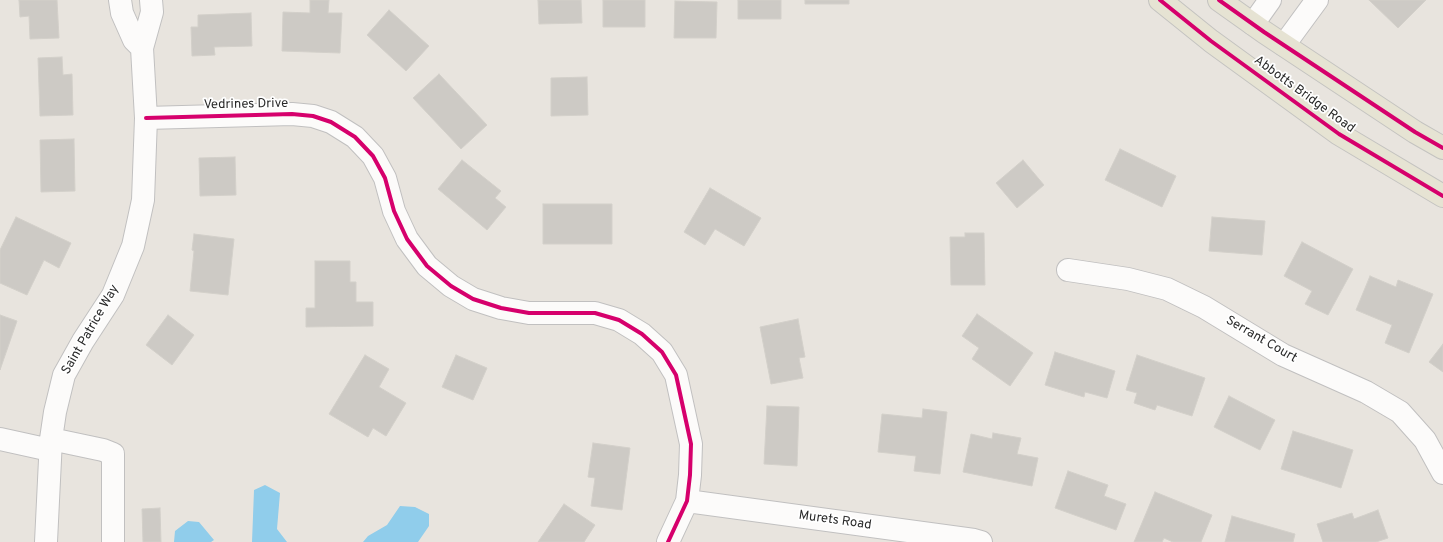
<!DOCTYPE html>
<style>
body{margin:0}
canvas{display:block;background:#e8e4de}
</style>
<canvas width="1443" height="542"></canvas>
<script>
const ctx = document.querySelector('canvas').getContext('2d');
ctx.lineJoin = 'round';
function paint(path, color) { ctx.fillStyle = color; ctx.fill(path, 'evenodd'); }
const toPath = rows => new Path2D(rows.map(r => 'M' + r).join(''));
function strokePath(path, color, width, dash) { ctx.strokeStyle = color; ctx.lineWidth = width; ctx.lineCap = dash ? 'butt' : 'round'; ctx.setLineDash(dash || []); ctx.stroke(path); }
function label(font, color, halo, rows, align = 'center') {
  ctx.font = font + ' Overpass,sans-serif'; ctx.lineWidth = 3.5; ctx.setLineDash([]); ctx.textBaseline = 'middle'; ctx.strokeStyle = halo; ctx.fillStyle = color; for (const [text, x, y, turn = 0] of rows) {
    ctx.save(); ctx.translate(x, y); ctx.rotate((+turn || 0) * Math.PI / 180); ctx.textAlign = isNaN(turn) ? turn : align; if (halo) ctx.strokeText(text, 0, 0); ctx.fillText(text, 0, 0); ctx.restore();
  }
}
paint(toPath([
 [265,485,280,493,277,529,287,542,252,542,254,490],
 [400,506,415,507,429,514,429,526,418,542,363,542,368,536,387,525],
 [188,521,199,522,214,540,211,542,174,542,175,531]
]), '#90cdeb');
const building = toPath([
 [19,0,57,0,59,38,30,39,29,16,20,17,19,0],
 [310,0,329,0,328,13,342,13,340,53,282,51,283,12,310,13,310,0],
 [538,0,581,0,582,23,539,24,538,0],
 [603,0,645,0,645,27,603,27,603,0],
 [738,0,781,0,781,19,738,19,738,0],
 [805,0,849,0,849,4,805,4,805,0],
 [1369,0,1426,0,1398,28,1369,0],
 [675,1,717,2,716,38,674,38,675,1],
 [389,10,429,46,406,71,367,35,389,10],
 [251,13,252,46,214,47,215,55,192,56,191,27,198,27,198,15,251,13],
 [62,57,63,75,72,74,73,115,40,116,38,58,62,57],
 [439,74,487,125,461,149,413,98,439,74],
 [587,77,588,115,551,116,551,78,587,77],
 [74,139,75,191,41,192,40,140,74,139],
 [1120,149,1176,176,1162,207,1105,180,1120,149],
 [235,157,236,195,200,196,199,158,235,157],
 [462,160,501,191,495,198,506,207,487,230,438,189,462,160],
 [1023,160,1044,185,1017,208,996,183,1023,160],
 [710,188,761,218,744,246,715,229,705,245,684,232,710,188],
 [543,204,612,204,612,244,543,244,543,204],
 [16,217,71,243,59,268,44,260,27,295,0,283,0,250,16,217],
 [1212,217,1265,221,1262,255,1209,251,1212,217],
 [965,233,984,233,985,285,951,285,950,237,965,237,965,233],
 [194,234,234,239,228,295,190,291,194,251,192,250,194,234],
 [1302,242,1353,269,1328,315,1305,304,1312,291,1284,276,1302,242],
 [315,261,350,261,350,282,356,282,356,302,373,302,373,326,306,327,306,308,315,308,315,261],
 [1370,276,1396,287,1398,280,1433,294,1409,353,1385,343,1392,325,1356,310,1370,276],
 [977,314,1033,353,1010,386,972,359,979,348,962,336,977,314],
 [0,315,17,321,0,370,0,315],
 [168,315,194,335,172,365,146,345,168,315],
 [798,319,805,357,799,358,803,378,771,384,760,327,798,319],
 [1443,344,1443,372,1429,362,1443,344],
 [1055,352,1115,371,1107,398,1085,392,1084,397,1045,385,1055,352],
 [365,355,389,369,379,387,406,403,386,436,373,428,368,437,329,414,365,355],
 [456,355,487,368,473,400,442,387,456,355],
 [1137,355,1205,378,1192,416,1157,405,1155,410,1134,403,1137,393,1126,390,1137,355],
 [1229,396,1275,420,1260,450,1214,427,1229,396],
 [767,406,799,407,797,466,764,464,767,406],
 [923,409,947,412,940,474,914,471,916,456,878,452,882,414,922,418,923,409],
 [1293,431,1353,450,1341,488,1281,469,1293,431],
 [993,433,1021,438,1017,454,1038,458,1032,486,963,472,971,434,992,439,993,433],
 [593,443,630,448,622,510,591,506,595,478,588,477,593,443],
 [1068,471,1108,485,1104,496,1126,504,1116,530,1055,508,1068,471],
 [1155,492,1212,515,1201,542,1173,542,1164,538,1162,542,1134,542,1155,492],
 [564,504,595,525,584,542,538,542,564,504],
 [160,508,161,542,143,542,142,509,160,508],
 [1378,510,1388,538,1376,542,1323,542,1317,524,1352,513,1354,519,1378,510],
 [1232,516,1295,534,1293,542,1225,542,1232,516]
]);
paint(building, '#cdcac5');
strokePath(building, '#d3d0ca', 1);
const minor = toPath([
 [120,0,122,13,134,40,142,48],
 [1253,24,1270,0],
 [1284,45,1317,0],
 [146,118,292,114,313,116,331,122,355,137,373,156,385,178,394,211,407,239,427,266,451,286,473,299,501,308,529,313,595,313,619,320,642,334,662,352,676,375,691,444,690,475,687,501,668,542],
 [1068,270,1128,279,1167,289,1204,307,1283,355,1366,392,1400,412,1425,440,1443,473],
 [0,439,50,450],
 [51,439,103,450,113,454,113,542],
 [687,501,974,540,981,542],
 [46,542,51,439,55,412,64,375,83,341,113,295,133,246,143,200,146,118,142,48,152,12,151,0]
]);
const major = toPath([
 [1160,0,1211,41,1339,134,1443,196],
 [1219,0,1264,32,1415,132,1443,148]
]);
strokePath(minor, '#c1c0c0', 24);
strokePath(major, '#c4c3c0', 24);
strokePath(minor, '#fcfbfa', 22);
strokePath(major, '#e6e3d3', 22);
strokePath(toPath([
 [1160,0,1211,41,1339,134,1443,196],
 [1219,0,1264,32,1415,132,1443,148],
 [146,118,292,114,313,116,331,122,355,137,373,156,385,178,394,211,407,239,427,266,451,286,473,299,501,308,529,313,595,313,619,320,642,334,662,352,676,375,691,444,690,475,687,501,668,542]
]), '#d6006c', 4);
label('13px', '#292929', '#fff', [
 ["Abbotts Bridge Road",1304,95,36],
 ["Vedrines Drive",246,105,-1],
 ["Saint Patrice Way",91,330,-60],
 ["Serrant Court",1261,340,30],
 ["Murets Road",835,521,8]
]);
</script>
